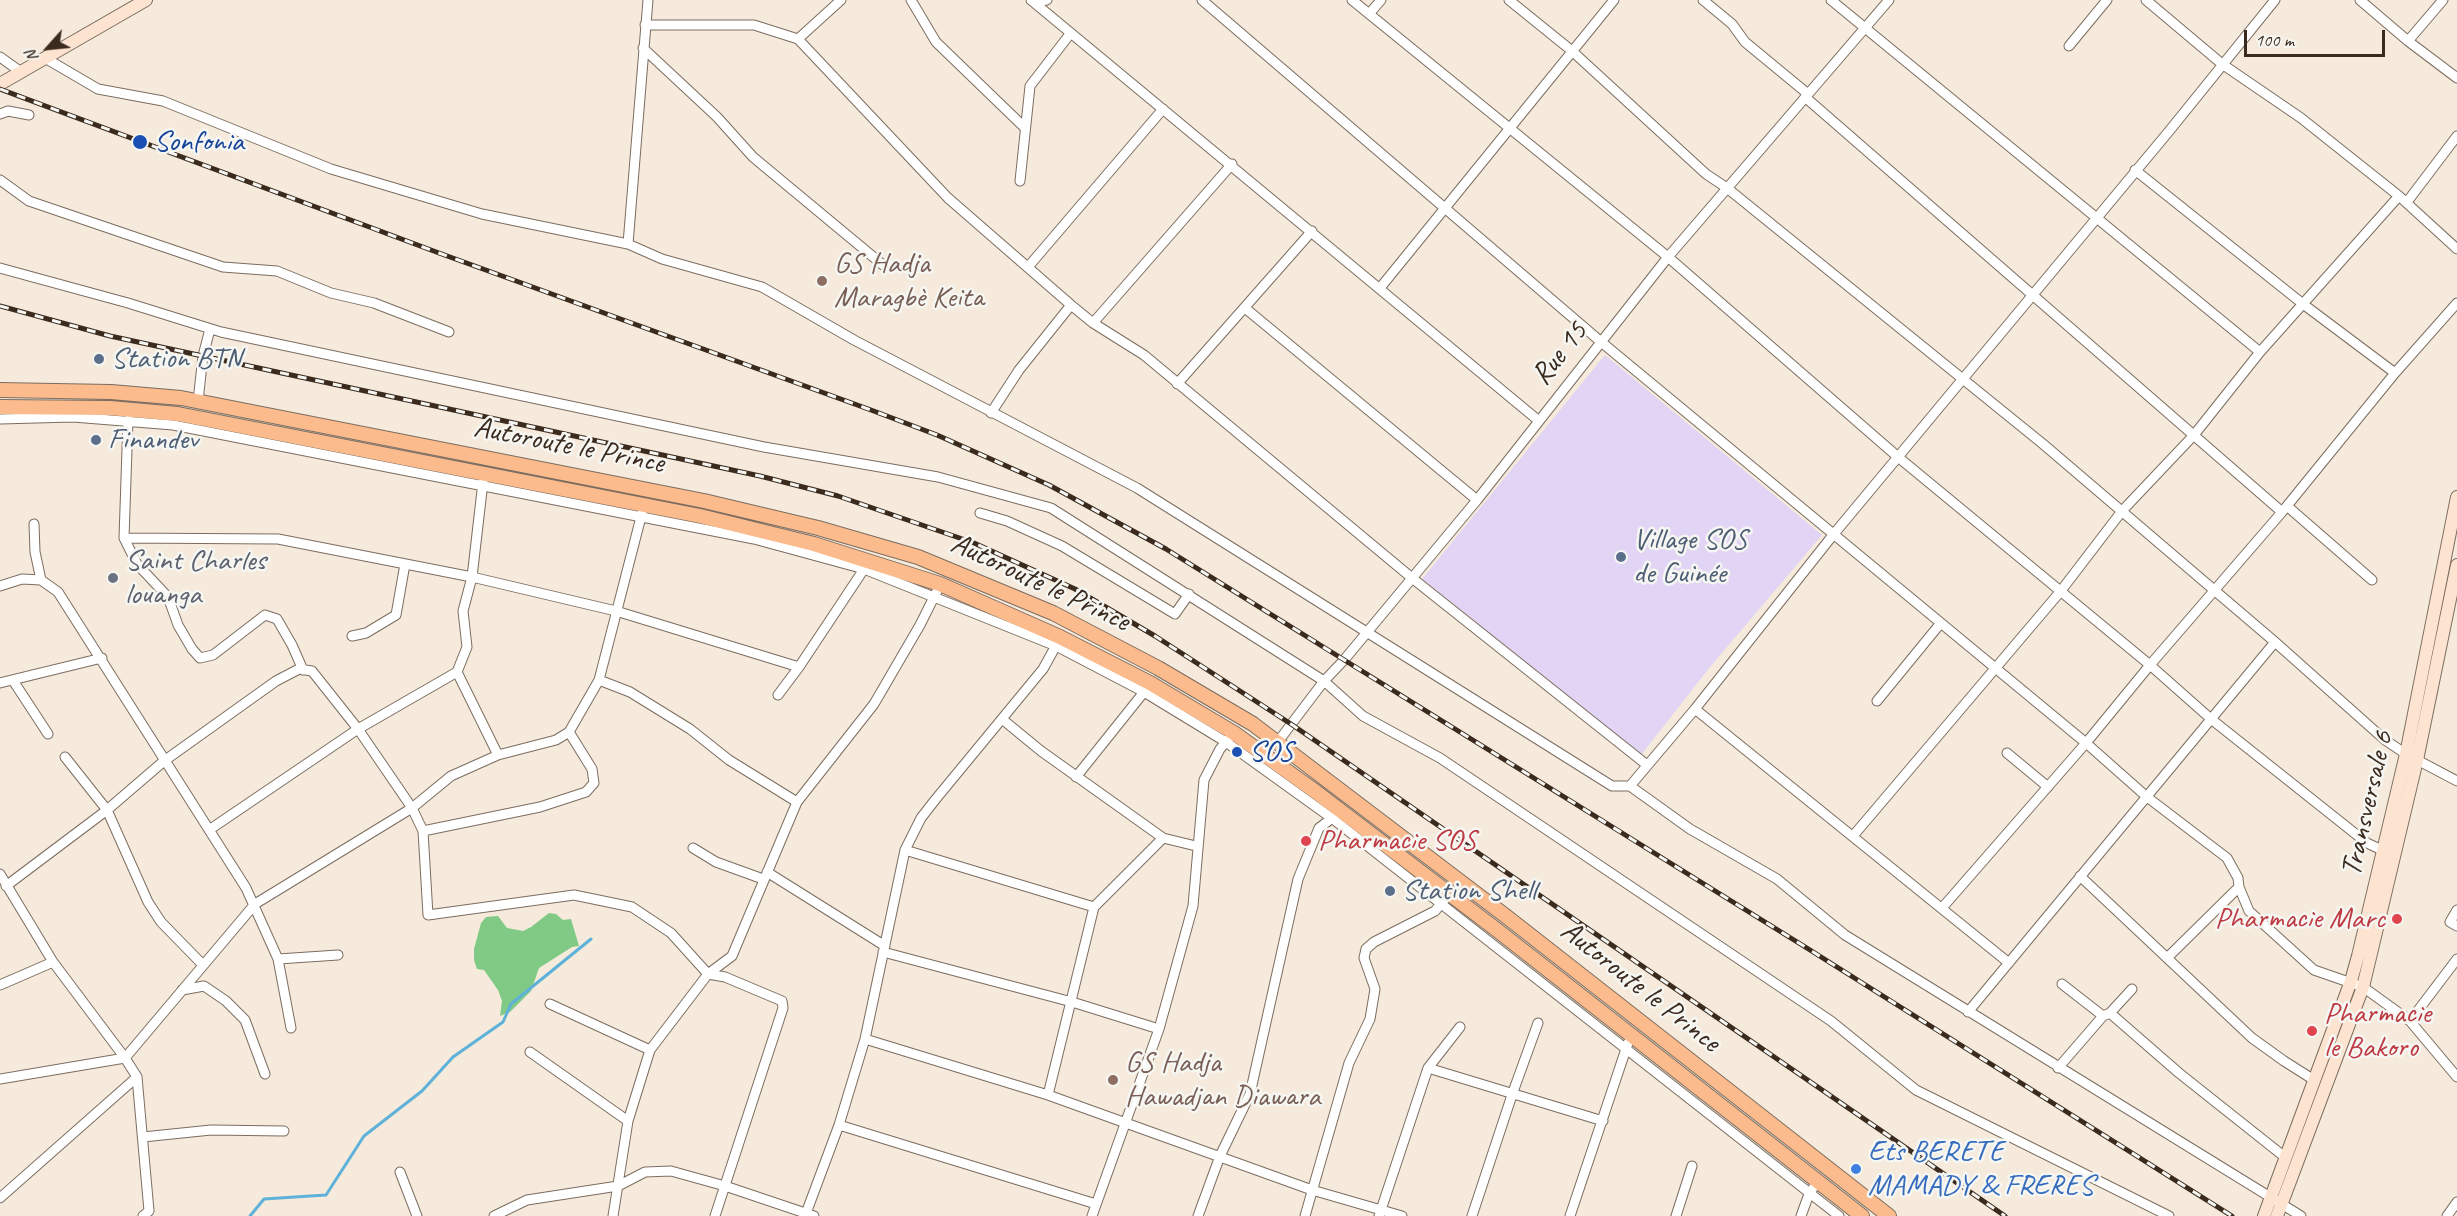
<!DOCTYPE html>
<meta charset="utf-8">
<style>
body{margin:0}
#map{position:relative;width:2457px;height:1216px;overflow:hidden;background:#f5eadb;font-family:Caveat,sans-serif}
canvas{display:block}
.north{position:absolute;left:18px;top:18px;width:60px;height:60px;-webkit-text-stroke:4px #f6f6f2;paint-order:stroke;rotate:243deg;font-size:16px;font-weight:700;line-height:24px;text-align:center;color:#3b2a1e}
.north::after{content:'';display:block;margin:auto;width:21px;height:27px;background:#3b2a1e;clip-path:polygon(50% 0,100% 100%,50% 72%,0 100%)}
.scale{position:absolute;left:2244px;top:30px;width:141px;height:27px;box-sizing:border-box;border:3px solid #3b2a1e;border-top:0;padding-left:8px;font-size:18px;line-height:21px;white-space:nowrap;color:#3b2a1e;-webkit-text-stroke:4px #f6f6f2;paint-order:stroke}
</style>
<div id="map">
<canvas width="2457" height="1216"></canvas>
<div class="north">N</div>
<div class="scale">100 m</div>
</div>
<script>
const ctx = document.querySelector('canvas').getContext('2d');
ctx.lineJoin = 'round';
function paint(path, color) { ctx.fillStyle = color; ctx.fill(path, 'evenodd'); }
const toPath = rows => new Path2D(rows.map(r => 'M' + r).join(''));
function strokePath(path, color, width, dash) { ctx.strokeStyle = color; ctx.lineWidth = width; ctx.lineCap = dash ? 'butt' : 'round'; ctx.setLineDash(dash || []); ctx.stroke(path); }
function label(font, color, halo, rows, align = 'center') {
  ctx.font = font + ' Caveat,sans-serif'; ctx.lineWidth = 5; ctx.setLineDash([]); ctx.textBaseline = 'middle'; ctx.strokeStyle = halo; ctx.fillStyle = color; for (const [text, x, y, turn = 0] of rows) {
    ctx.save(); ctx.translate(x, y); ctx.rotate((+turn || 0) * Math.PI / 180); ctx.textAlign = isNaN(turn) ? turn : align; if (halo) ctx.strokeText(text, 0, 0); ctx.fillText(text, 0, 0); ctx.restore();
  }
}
paint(toPath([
 [1605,355,1822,535,1710,667,1641,755,1422,579]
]), '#e1d4f4');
paint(toPath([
 [549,913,556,914,563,920,571,919,579,946,572,947,539,968,531,991,510,1012,500,1016,502,1001,498,990,484,970,477,969,474,960,474,949,481,923,486,917,498,916,507,928,523,931,531,927]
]), '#81ca86');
strokePath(toPath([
 [250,1216,264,1199,326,1195,364,1136,422,1091,453,1057,503,1022,511,1004,591,939]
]), '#5eb1d9', 3);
const street = toPath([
 [911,0,936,42,1024,127],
 [1031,0,1539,421],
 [1202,0,1600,341,2086,743,2147,797,2227,858,2238,878,2239,887,2249,911,2314,970,2363,987,2410,1021,2457,1077],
 [1352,0,1668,257,1898,457,2150,665,2211,719,2367,843,2384,851],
 [1509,0,1572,51,1706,174,1727,188,2043,444,2275,642,2385,740,2406,754,2457,781],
 [1703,0,1732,24,1745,42,1808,94],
 [1831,0,2260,352],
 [2146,0,2222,64,2301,118,2399,196,2457,249],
 [2360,0,2408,41,2457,78],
 [1035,3,1047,0],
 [1369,14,1381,0],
 [645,25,754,25,798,39,841,0],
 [798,39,948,198,1071,305,1093,323,1144,355,1412,578,1647,765],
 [2408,41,2443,0],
 [2069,46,2107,0],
 [643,48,717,117,753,157,883,265],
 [0,57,21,72],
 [45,58,98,89,163,101,331,169,482,214,628,244,662,259,762,287,854,340,1137,488,1612,786,1630,786,1690,829,1777,879,1845,935,2301,1216],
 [1805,97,2282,512],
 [0,114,8,111,29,115],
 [2135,170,2303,304,2395,373],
 [0,180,29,201,223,267,277,271,331,293,374,303,449,332],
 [1020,181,1030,86,1070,34],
 [2407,202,2457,136],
 [628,244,648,0],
 [1028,267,1163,109],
 [0,268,128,303,221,332,764,447,938,477,1051,508,1324,681,1363,716,1440,758,1831,1021,1916,1090,2169,1216],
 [1380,288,1614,0],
 [1245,308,1477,500],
 [1093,323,1232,164],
 [1177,384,1312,231],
 [198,401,203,356,210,329],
 [991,413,1019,370,1071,305],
 [0,419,73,417,173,425,754,539,864,569,1056,646,1144,692,1226,742,1333,819,1839,1216],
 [128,420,124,538,278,539,472,577,616,611,799,667],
 [2287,506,2372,580],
 [980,513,1007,521,1062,546,1175,614,1189,594],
 [34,524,35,552,41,580],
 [124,538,137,564,168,597,178,625,192,649,200,658,213,655,265,615,277,619,292,645,303,670],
 [0,586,22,579,41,580,58,592,246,888,278,959,291,1028],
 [352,636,366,633,396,615,405,564],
 [457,672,498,755],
 [599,680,630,692,690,729,729,760,797,802],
 [14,682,48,734],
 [0,683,102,658],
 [778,695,799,667,864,569],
 [1877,701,1940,624],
 [1695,709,2009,963],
 [1002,719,1041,751,1163,838,1196,846],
 [1277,743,1324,681,1344,660,1477,500,1668,257,1889,0],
 [2007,753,2048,787],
 [65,757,107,810,148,902,161,922,203,965],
 [1076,777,1144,692],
 [1630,786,1695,709,1833,535,2170,130,2275,0],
 [209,830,358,729,457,672,467,647,463,611,472,577,483,482],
 [423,831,540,807,586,792,594,783,592,769,569,732],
 [1853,836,2060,592,2122,511,2194,435,2260,352,2399,196],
 [693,848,716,862,763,879],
 [905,850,1094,907],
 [767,872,885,946],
 [0,874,53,962,125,1058,137,1077,0,1198],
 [2080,876,2252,1038,2284,1061,2314,1080],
 [6,886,107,810,164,761,276,681,299,669,312,671,358,729,412,808,423,831,428,915,574,895,632,907,671,933,708,974,725,977,782,1001,783,1008,715,1216],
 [1942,908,2086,743,2150,665,2282,512,2395,373,2457,303],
 [2457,910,2450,922,2457,926],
 [883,952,1072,1002,1159,1029],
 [2167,958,2239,887],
 [278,959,338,955],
 [2062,984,2103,1016],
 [0,985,53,962],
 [182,990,204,986,226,1001,245,1020,265,1074],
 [550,1004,650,1050],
 [1968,1012,2275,642],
 [2110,1013,2179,1073,2286,1158],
 [2410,1021,2457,959],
 [865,1039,1048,1095,1312,1190,1402,1216],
 [530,1052,628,1121],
 [1428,1068,1603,1121],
 [2058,1068,2103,1016,2110,1013,2132,989],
 [137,1077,149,1211,143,1216],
 [0,1079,125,1058,255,904,412,808,451,776,498,755,556,740,569,732,599,680,642,513],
 [1048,1095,1094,907,1163,838],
 [839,1125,1096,1204],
 [143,1137,211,1130,284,1131],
 [400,1172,417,1216],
 [494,1216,527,1200,618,1186,645,1172,671,1171,725,1186,814,1216],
 [613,1216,628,1121,650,1050,708,974,732,956,797,802,874,704,920,625,937,591],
 [805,1216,839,1125,865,1039,905,850,921,818,935,800,1043,669,1058,642],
 [1092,1216,1159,1029,1193,906,1204,780,1220,749,1229,738],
 [1198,1216,1220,1156,1250,1094,1298,879,1319,828,1335,816],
 [1305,1216,1349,1063,1370,1019,1375,989,1364,958,1366,949,1374,942,1435,911,1445,899],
 [1379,1216,1428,1068,1460,1027],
 [1472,1216,1513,1092,1538,1023],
 [1570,1216,1628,1043],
 [1676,1216,1692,1166],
 [1801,1216,1809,1194,1818,1181],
 [2447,1216,2457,1202]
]);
const secondary = toPath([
 [0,84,146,0],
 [2264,1216,2351,981,2358,956,2406,754,2457,497],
 [2277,1216,2363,987,2417,760,2457,565]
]);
const primary = toPath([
 [0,390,111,392,181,398,704,501,818,528,918,557,1053,613,1158,668,1253,724,1507,917,1889,1216],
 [0,407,110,408,178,414,700,516,814,544,940,584,1060,637,1150,683,1234,733,1316,792,1497,930,1862,1216]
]);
strokePath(street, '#7c6d60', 11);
strokePath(secondary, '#7c6d60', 14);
strokePath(primary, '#7c6d60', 16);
strokePath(street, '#fff', 9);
strokePath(secondary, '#fde4d1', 12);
strokePath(primary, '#fbbb8d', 14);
const rail = toPath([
 [0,89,439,253,871,410,937,435,1049,485,1166,549,1810,950,2232,1216],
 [0,306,110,336,760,476,838,496,974,543,1075,589,1155,636,1291,724,2005,1216]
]);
strokePath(rail, '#3b2a1e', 5);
strokePath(rail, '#f6f6f2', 3, [9]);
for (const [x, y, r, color] of [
 [140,142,8,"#1a4fb4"],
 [822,281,6,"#8d6e63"],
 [99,359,6,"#5c6f8a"],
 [96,440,6,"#5c6f8a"],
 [1621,557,6,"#5c6f8a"],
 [113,578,6,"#6b7280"],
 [1237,752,6,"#1a4fb4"],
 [1306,841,6,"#e0444e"],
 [1390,891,6,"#5c6f8a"],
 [2397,919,6,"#e0444e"],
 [2312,1031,6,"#e0444e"],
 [1113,1080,6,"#8d6e63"],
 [1856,1169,6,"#3f7fe0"]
]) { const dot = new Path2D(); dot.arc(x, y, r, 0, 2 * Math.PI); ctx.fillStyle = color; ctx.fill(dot); strokePath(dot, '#f6f6f2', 2); }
label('30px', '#164399', '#f6f6f2', [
 ["Sonfonia",154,142],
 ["SOS",1249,752]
], 'left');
label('30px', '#785e54', '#f6f6f2', [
 ["GS Hadja",834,264],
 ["Maragbè Keita",834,298],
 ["GS Hadja",1125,1063],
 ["Hawadjan Diawara",1125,1097]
], 'left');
label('30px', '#3b2a1e', '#f6f6f2', [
 ["Rue 15",1560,354,-52],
 ["Autoroute le Prince",569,446,11],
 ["Autoroute le Prince",1040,583,25],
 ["Transversale 6",2368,804,-77],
 ["Autoroute le Prince",1640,987,38]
]);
label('30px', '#4e5e75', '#f6f6f2', [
 ["Station BTN",111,359],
 ["Finandev",108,440],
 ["Village SOS",1633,540],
 ["de Guinée",1633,574],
 ["Station Shell",1402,891]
], 'left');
label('30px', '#5b616d', '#f6f6f2', [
 ["Saint Charles",125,561],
 ["louanga",125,595]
], 'left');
label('30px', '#be3a42', '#f6f6f2', [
 ["Pharmacie SOS",1318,841],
 ["Pharmacie Marc",2385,919,"right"],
 ["Pharmacie",2324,1014],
 ["le Bakoro",2324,1048]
], 'left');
label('30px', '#366cbe', '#f6f6f2', [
 ["Ets BERETE",1868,1152],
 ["MAMADY & FRERES",1868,1186]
], 'left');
</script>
